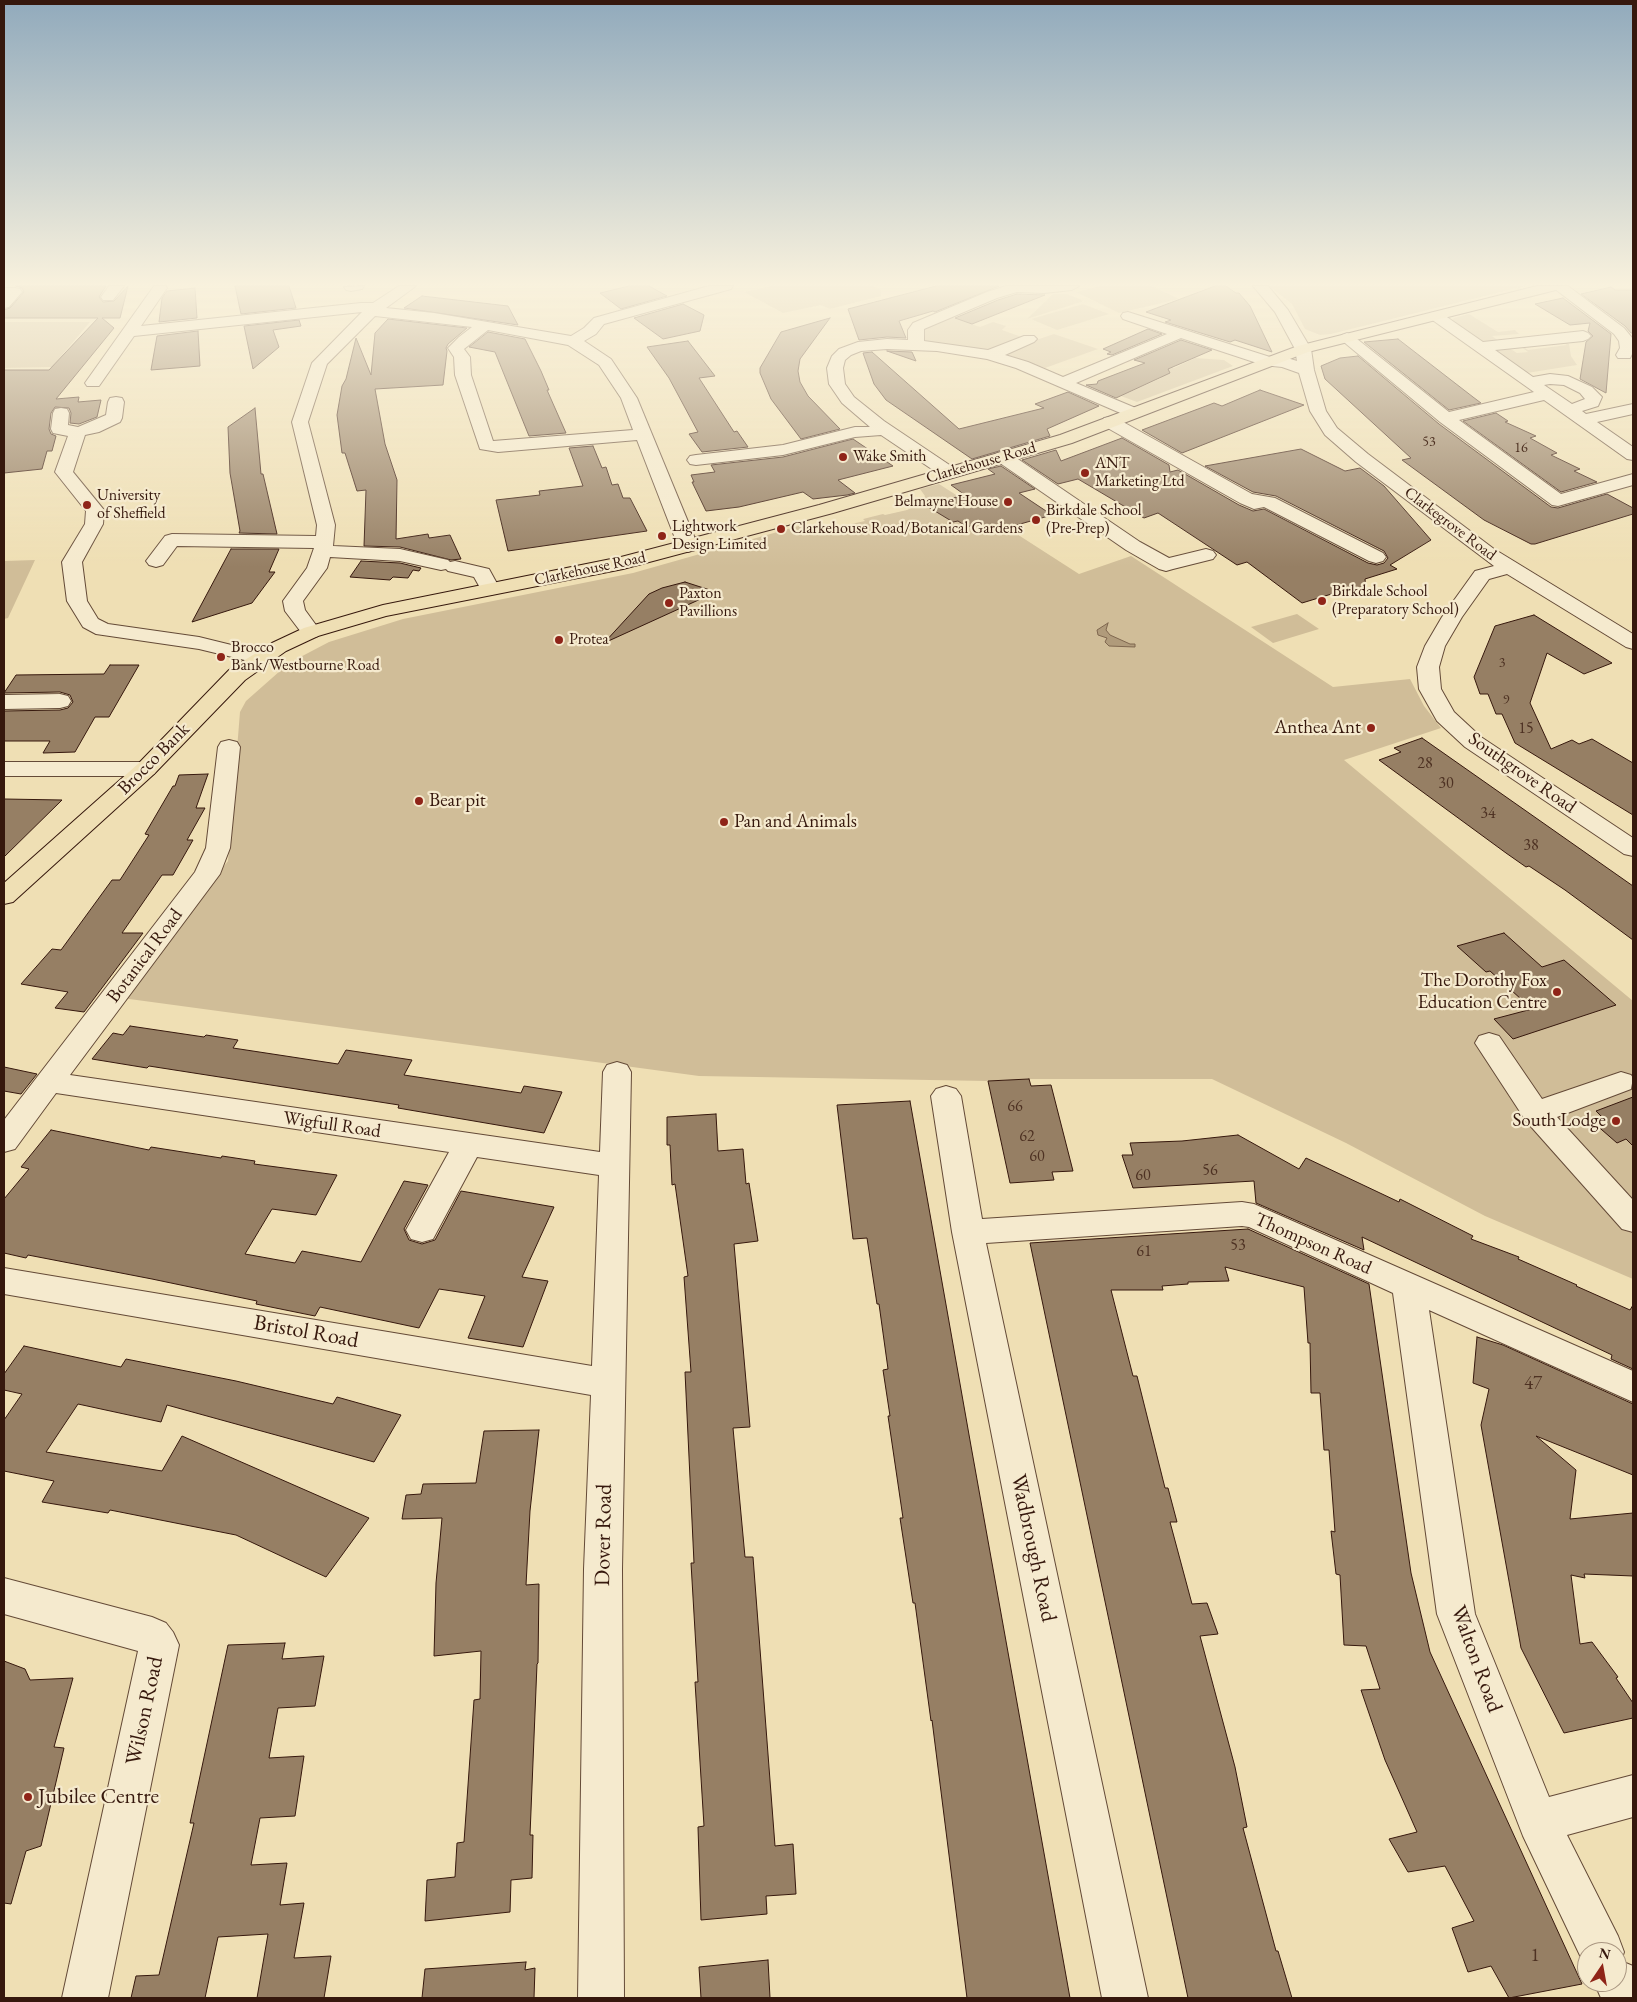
<!DOCTYPE html>
<style>
body{margin:0}
#map{position:relative;width:1637px;height:2002px;overflow:hidden;background:#efdfb4;font-family:"EB Garamond",serif}
canvas{display:block}
.frame{position:absolute;inset:0;border:5px solid #36180d;pointer-events:none}
.north{position:absolute;left:1577px;top:1942px;width:50px;height:50px;box-sizing:border-box;background:#f5eace;border:1px solid #a99681;border-radius:50%;rotate:12deg;font-size:14px;font-weight:700;line-height:20px;text-align:center;color:#36180d}
.north::after{content:'';display:block;margin:auto;width:18px;height:22px;background:#8f2418;clip-path:polygon(50% 0,100% 100%,50% 72%,0 100%)}
</style>
<div id="map">
<canvas width="1637" height="2002"></canvas>
<div class="frame"></div>
<div class="north">N</div>
</div>
<script>
const ctx = document.querySelector('canvas').getContext('2d');
ctx.lineJoin = 'round';
function paint(path, color) { ctx.fillStyle = color; ctx.fill(path, 'evenodd'); }
const toPath = rows => new Path2D(rows.map(r => 'M' + r).join(''));
function strokePath(path, color, width, dash) { ctx.strokeStyle = color; ctx.lineWidth = width; ctx.lineCap = dash ? 'butt' : 'round'; ctx.setLineDash(dash || []); ctx.stroke(path); }
function label(font, color, halo, rows, align = 'center') {
  ctx.font = font + ' "EB Garamond",serif'; ctx.lineWidth = 4.5; ctx.setLineDash([]); ctx.textBaseline = 'middle'; ctx.strokeStyle = halo; ctx.fillStyle = color; for (const [text, x, y, turn = 0] of rows) {
    ctx.save(); ctx.translate(x, y); ctx.rotate((+turn || 0) * Math.PI / 180); ctx.textAlign = isNaN(turn) ? turn : align; if (halo) ctx.strokeText(text, 0, 0); ctx.fillText(text, 0, 0); ctx.restore();
  }
}
paint(toPath([
 [772,286,873,286,881,290,881,296,830,309,821,305,783,313,744,292],
 [1101,286,1152,286,1179,299,1119,313,1076,292],
 [1269,286,1525,286,1331,334,1320,335,1305,329,1292,304],
 [1053,294,1067,294,1084,301,1027,319],
 [1083,304,1109,314,1057,330,1031,319],
 [1469,314,1498,332,1515,330,1519,334,1492,336,1500,342,1485,344,1452,320,1454,318],
 [946,315,980,327,993,322,1006,326,1002,330,1033,341,1054,334,1098,349,1045,368,1014,357,977,348,916,340,916,330],
 [4,322,90,322,52,367,4,368],
 [1559,340,1569,344,1571,356,1577,365,1527,373,1491,348,1506,346,1517,353,1528,352,1520,346,1522,346,1528,350,1567,345],
 [1195,358,1224,360,1233,366,1137,402,1121,396,1161,378,1162,364,1174,368],
 [939,484,1079,574,1131,556,1333,687,1410,679,1424,706,1441,728,1344,760,1633,1001,1633,1279,1485,1216,1346,1143,1212,1079,1029,1079,988,1081,699,1076,122,998,228,861,240,712,246,701,289,663,329,642,403,619,633,573,802,525,816,528,833,528,865,521,863,519,883,514,885,515,907,510,921,503,925,496,920,489],
 [35,560,8,618,4,619,4,561],
 [1297,614,1319,629,1273,643,1251,627]
]), '#d0bd98');
const water = toPath([
 [1108,623,1106,630,1110,635,1130,644,1135,644,1135,647,1109,646,1105,642,1107,638,1098,635,1097,630,1108,623]
]);
paint(water, '#b09b7b');
strokePath(water, '#7f674f', 1);
const building = toPath([
 [16,286,106,286,99,297,103,302,114,301,128,286,120,318,102,318,114,328,56,399,79,397,78,402,101,400,97,417,79,424,70,423,71,413,69,408,55,407,51,413,49,429,51,434,56,436,52,451,47,451,42,469,4,473,4,370,49,370,98,318,4,318,4,310,10,308,24,292,22,288,16,286],
 [235,286,289,286,296,308,241,314,235,286],
 [629,286,649,286,667,296,621,309,600,293,629,286],
 [936,286,999,286,935,312,933,311,899,321,906,338,887,337,859,340,848,309,936,286],
 [1215,286,1226,286,1236,293,1239,293,1250,306,1272,352,1235,340,1230,342,1165,322,1171,320,1146,312,1215,286],
 [1611,287,1615,290,1633,290,1633,333,1631,333,1625,326,1581,294,1611,287],
 [195,288,197,318,159,322,162,298,167,291,195,288],
 [1017,294,1045,295,972,324,955,318,998,300,1017,294],
 [422,296,508,306,518,325,404,308,422,296],
 [1563,298,1611,334,1606,393,1580,379,1586,342,1593,336,1588,331,1590,323,1570,325,1535,304,1563,298],
 [683,304,704,315,700,331,663,339,634,318,683,304],
 [830,318,800,359,798,371,800,382,808,396,840,429,801,439,771,399,760,373,760,368,781,332,830,318],
 [388,319,467,328,448,344,446,348,447,351,443,385,375,389,385,444,397,480,396,539,428,534,429,538,450,535,461,559,451,560,400,547,364,546,366,490,357,491,345,453,342,453,337,415,342,386,346,379,356,338,371,375,375,333,388,319],
 [299,320,301,326,273,330,279,347,253,369,244,326,299,320],
 [1148,329,1162,334,1112,355,1107,354,1111,352,1103,349,1148,329],
 [198,331,200,366,151,370,157,336,198,331],
 [488,332,525,339,541,371,549,390,547,390,566,433,529,436,495,352,469,347,488,332],
 [1398,339,1473,397,1481,403,1449,410,1364,342,1398,339],
 [1181,340,1212,350,1168,369,1170,373,1116,398,1086,385,1097,384,1098,381,1145,363,1134,360,1181,340],
 [688,341,715,376,699,378,734,432,737,431,748,447,702,452,689,434,698,432,669,378,647,347,688,341],
 [887,351,912,352,916,361,887,351],
 [872,352,959,429,1044,408,1035,404,1068,392,1099,406,1047,429,1050,436,972,459,886,400,874,384,863,353,872,352],
 [1358,356,1439,424,1551,507,1558,508,1607,494,1633,508,1633,514,1535,544,1531,544,1484,520,1402,460,1411,458,1325,379,1321,366,1340,358,1358,356],
 [1260,390,1304,405,1182,453,1142,430,1214,403,1222,406,1260,390],
 [255,408,261,474,263,474,277,534,239,533,240,531,230,473,228,427,255,408],
 [1496,413,1508,421,1505,422,1536,436,1530,438,1557,453,1551,455,1580,469,1574,471,1597,482,1561,492,1463,421,1496,413],
 [1122,438,1169,465,1170,472,1178,470,1239,505,1253,511,1264,509,1368,563,1377,565,1384,563,1388,558,1384,551,1276,496,1253,492,1205,466,1301,449,1345,471,1360,468,1384,486,1431,540,1390,565,1397,569,1365,579,1366,593,1348,589,1302,603,1247,562,1237,565,1158,513,1144,518,1078,479,1058,484,1022,460,1056,450,1061,461,1122,438],
 [853,439,893,466,838,480,855,493,847,495,813,499,803,492,739,507,706,511,692,482,694,482,691,475,715,472,711,465,783,457,853,439],
 [593,446,602,468,606,467,612,485,618,484,623,498,630,498,647,531,508,551,496,500,540,495,539,491,583,486,569,448,593,446],
 [1001,466,1035,489,1019,493,1052,515,992,532,979,523,967,527,958,521,953,522,925,505,965,495,951,485,995,474,988,469,1001,466],
 [231,549,279,549,269,572,275,572,252,603,192,622,231,549],
 [361,561,400,563,421,568,419,571,413,570,408,578,393,577,390,580,350,577,361,561],
 [685,582,716,592,604,643,649,594,662,588,685,582],
 [1534,615,1612,663,1584,674,1547,653,1530,703,1551,749,1572,740,1579,744,1592,739,1633,763,1633,815,1515,743,1502,714,1496,714,1488,694,1480,694,1474,677,1495,626,1534,615],
 [110,665,139,665,109,717,95,717,75,752,43,753,50,741,4,741,4,711,60,710,68,708,73,702,70,695,60,692,4,693,16,675,104,674,110,665],
 [1422,738,1633,886,1633,940,1565,890,1529,866,1526,867,1506,853,1379,760,1401,752,1394,748,1422,738],
 [208,774,196,808,205,808,187,840,193,840,173,875,162,875,122,933,143,933,84,1012,55,1008,68,992,21,984,52,949,61,950,112,880,120,880,149,835,145,834,173,786,175,786,179,775,208,774],
 [4,799,62,800,4,857,4,799],
 [1504,933,1542,967,1564,960,1616,1005,1513,1039,1494,1019,1532,1009,1490,971,1486,972,1457,946,1504,933],
 [130,1026,204,1037,206,1035,238,1040,233,1048,338,1064,346,1050,412,1060,404,1075,521,1093,524,1086,562,1092,544,1133,398,1108,399,1105,149,1066,147,1068,92,1059,113,1033,123,1035,130,1026],
 [4,1067,37,1074,21,1094,4,1091,4,1067],
 [1029,1079,1031,1086,1051,1085,1073,1171,1052,1172,1054,1180,1010,1183,988,1081,1029,1079],
 [1633,1097,1633,1146,1626,1139,1617,1143,1594,1123,1604,1119,1596,1111,1633,1097],
 [910,1101,971,1446,1070,1998,967,1998,932,1720,931,1721,915,1603,913,1603,900,1518,903,1518,888,1416,890,1416,883,1370,888,1369,879,1304,877,1304,867,1238,853,1239,837,1105,910,1101],
 [716,1114,718,1151,743,1149,746,1184,749,1183,758,1241,734,1244,750,1427,733,1428,745,1557,753,1557,775,1846,793,1844,796,1894,766,1896,767,1914,701,1920,698,1827,704,1826,695,1682,698,1682,691,1563,694,1563,685,1372,691,1372,684,1277,688,1276,675,1184,672,1185,670,1145,667,1145,667,1117,716,1114],
 [51,1130,149,1150,151,1147,221,1158,222,1156,255,1161,254,1164,337,1175,316,1215,272,1209,245,1254,295,1263,302,1251,361,1262,404,1181,428,1185,404,1229,409,1240,422,1244,435,1240,461,1191,554,1207,522,1277,548,1281,523,1347,468,1338,485,1296,439,1289,419,1328,320,1307,315,1316,256,1304,257,1301,152,1279,28,1255,26,1258,4,1253,4,1199,29,1169,21,1167,51,1130],
 [1238,1135,1299,1169,1306,1158,1399,1202,1400,1199,1473,1236,1471,1239,1519,1257,1518,1259,1577,1285,1576,1286,1630,1310,1633,1305,1633,1369,1611,1359,1612,1355,1362,1237,1364,1250,1256,1203,1254,1181,1133,1188,1122,1155,1133,1155,1130,1143,1182,1141,1238,1135],
 [1248,1229,1369,1284,1411,1573,1430,1652,1582,1984,1509,1998,1491,1966,1468,1972,1452,1928,1474,1921,1445,1866,1408,1872,1389,1839,1417,1832,1385,1760,1361,1690,1380,1689,1366,1646,1344,1645,1340,1575,1336,1574,1331,1531,1335,1532,1329,1450,1324,1450,1320,1393,1311,1393,1310,1343,1308,1343,1304,1287,1225,1267,1229,1281,1188,1282,1188,1284,1162,1286,1163,1290,1111,1290,1133,1376,1137,1376,1165,1488,1168,1488,1177,1522,1170,1522,1192,1604,1207,1603,1218,1634,1200,1636,1235,1767,1247,1827,1243,1828,1276,1951,1278,1951,1292,1998,1188,1998,1030,1243,1248,1229],
 [1477,1337,1503,1345,1633,1404,1633,1475,1536,1436,1576,1470,1570,1519,1633,1513,1633,1576,1584,1574,1585,1578,1571,1575,1580,1644,1592,1642,1618,1677,1616,1678,1633,1703,1633,1718,1564,1733,1521,1648,1481,1425,1489,1389,1473,1383,1477,1337],
 [24,1346,121,1367,126,1359,236,1381,333,1404,337,1397,401,1415,374,1462,167,1405,161,1422,78,1404,46,1452,162,1471,182,1436,369,1518,326,1577,236,1535,110,1510,108,1513,42,1502,54,1481,4,1471,4,1420,22,1394,4,1390,4,1374,24,1346],
 [539,1430,530,1511,526,1585,539,1584,538,1663,537,1664,530,1835,533,1835,532,1878,511,1880,510,1912,425,1921,427,1880,455,1877,457,1843,464,1842,474,1700,480,1699,481,1651,434,1656,436,1583,442,1518,402,1519,406,1495,421,1494,423,1484,476,1483,484,1431,539,1430],
 [285,1643,282,1659,324,1656,315,1706,278,1708,269,1758,304,1756,295,1816,260,1818,251,1865,287,1863,280,1905,304,1903,294,1958,331,1956,324,1998,257,1998,268,1934,218,1937,205,1998,131,1998,136,1976,159,1975,194,1823,190,1823,228,1645,285,1643],
 [4,1661,25,1669,30,1680,73,1678,54,1747,64,1748,41,1846,26,1851,11,1904,4,1903,4,1661],
 [768,1960,770,1998,701,1998,699,1967,768,1960],
 [526,1962,525,1970,535,1968,534,1998,422,1998,425,1969,526,1962]
]);
paint(building, '#967f64');
strokePath(building, '#36180d', 1);
const minor = toPath([
 [109,286,124,286,113,300,103,300,101,297,109,286],
 [154,286,166,286,167,288,141,326,361,303,373,303,399,286,416,286,386,308,434,313,571,336,584,328,594,318,709,286,733,286,731,289,604,324,596,334,584,341,611,359,637,398,698,546,695,550,688,552,681,550,678,546,637,440,498,452,480,449,455,375,454,357,448,348,459,337,472,327,375,316,327,364,308,422,335,525,333,546,400,549,448,560,450,562,455,561,489,569,500,589,497,593,490,595,483,593,474,577,448,571,446,569,441,570,400,561,330,557,327,568,303,601,305,610,321,632,318,636,311,638,304,636,285,611,283,601,307,568,314,548,177,546,163,565,156,567,149,565,146,561,149,557,165,536,172,534,316,536,317,525,292,422,312,363,362,312,134,336,99,386,87,386,85,383,154,286],
 [488,330,568,345,599,365,621,398,633,430,493,441,471,375,470,357,464,349,488,330],
 [364,286,362,289,351,291,346,290,344,287,364,286],
 [1006,286,1079,286,1072,290,1044,293,1017,292,997,298,924,329,924,341,988,350,1024,336,1034,336,1037,339,1034,342,1005,355,1028,362,1063,377,1167,334,1123,319,1121,316,1123,313,1128,312,1270,357,1284,357,1297,361,1295,349,1275,312,1253,286,1268,286,1288,310,1311,349,1314,370,1326,411,1337,428,1368,454,1494,549,1633,634,1633,649,1626,647,1507,574,1489,579,1462,617,1445,646,1439,667,1441,689,1454,712,1481,737,1633,838,1633,856,1624,854,1465,747,1437,721,1419,689,1417,667,1425,646,1442,617,1475,571,1494,566,1356,462,1325,435,1310,411,1299,373,1282,367,1263,365,1181,338,1076,383,1138,409,1140,413,1138,417,1132,418,1016,368,987,359,937,351,887,349,861,351,851,355,845,360,843,368,845,384,854,397,884,421,954,468,957,472,954,476,948,477,942,476,881,435,855,437,783,455,696,465,690,464,687,460,690,456,696,455,783,445,855,427,870,427,842,403,829,384,827,368,832,356,839,349,858,342,887,339,908,340,908,330,913,323,987,292,1006,286],
 [1551,286,1568,286,1624,328,1633,339,1633,352,1630,358,1618,358,1616,355,1620,348,1619,341,1614,334,1551,286],
 [4,288,15,288,20,289,22,292,9,307,4,308,4,288],
 [1436,312,1441,313,1483,342,1583,331,1588,333,1591,336,1588,339,1583,341,1495,350,1533,377,1550,374,1568,376,1592,387,1602,397,1598,406,1582,411,1586,414,1633,404,1633,414,1597,422,1633,447,1633,460,1627,459,1544,400,1459,420,1561,494,1633,474,1633,485,1558,506,1552,505,1440,422,1339,338,1342,335,1347,333,1352,335,1449,412,1534,392,1431,319,1429,316,1431,313,1436,312],
 [1550,384,1564,385,1580,393,1585,399,1572,404,1544,385,1550,384],
 [116,397,122,398,124,402,122,418,120,422,99,432,85,435,73,472,104,510,103,524,82,562,87,601,98,619,108,624,199,637,268,654,272,658,268,662,261,664,199,649,96,634,83,627,67,601,62,562,85,524,86,511,55,472,68,436,53,433,51,429,53,413,55,409,61,408,67,409,69,413,68,425,78,427,106,415,108,402,110,398,116,397],
 [1110,417,1116,418,1252,494,1275,498,1383,553,1386,557,1383,561,1376,563,1369,561,1264,507,1254,509,1240,503,1104,426,1102,422,1104,418,1110,417],
 [1003,452,1009,453,1140,542,1169,558,1206,549,1213,551,1216,555,1213,559,1173,569,1166,571,1159,569,1126,550,997,461,994,457,997,453,1003,452],
 [60,694,68,696,71,701,68,706,60,708,4,709,4,695,60,694],
 [229,740,237,742,240,747,230,848,220,874,70,1075,600,1152,603,1072,607,1065,617,1062,627,1065,631,1072,622,1569,624,1998,578,1998,584,1569,591,1395,4,1294,4,1268,592,1366,599,1175,477,1157,433,1239,422,1242,411,1239,406,1230,449,1152,56,1093,15,1149,4,1152,4,1120,195,872,206,848,218,747,221,742,229,740],
 [4,762,146,762,154,764,158,769,154,774,146,776,4,776,4,762],
 [1489,1033,1499,1036,1542,1099,1621,1072,1631,1075,1633,1078,1631,1089,1557,1117,1633,1200,1633,1232,1622,1229,1526,1121,1475,1043,1479,1036,1489,1033],
 [946,1086,956,1089,961,1096,982,1219,1242,1202,1254,1204,1633,1371,1633,1402,1429,1310,1475,1614,1549,1797,1633,1775,1633,1817,1567,1835,1618,1936,1624,1952,1621,1961,1633,1966,1633,1998,1601,1998,1594,1982,1617,1982,1617,1952,1587,1952,1586,1968,1523,1836,1437,1614,1393,1293,1249,1227,1242,1226,986,1243,1148,1998,1102,1998,952,1232,931,1096,936,1089,946,1086],
 [4,1578,152,1617,166,1623,173,1632,179,1645,108,1998,62,1998,138,1651,4,1614,4,1578]
]);
const major = toPath([
 [1537,286,1562,286,1560,289,1308,352,1072,443,833,513,623,569,386,616,318,636,286,651,245,680,154,774,13,902,4,904,4,883,138,764,229,670,272,643,304,628,383,605,621,557,819,505,1060,435,1298,346,1537,286]
]);
strokePath(minor, '#644a37', 2);
strokePath(major, '#36180d', 2);
paint(minor, '#f5eace');
paint(major, '#efdfb4');
const sky = ctx.createLinearGradient(0, 0, 0, 567);
sky.addColorStop(0, '#91aabc');
sky.addColorStop(0.5, '#f8f1dd');
sky.addColorStop(1, '#f8f1dd00');
ctx.fillStyle = sky;
ctx.fillRect(0, 0, 1637, 567);
for (const [x, y, r, color] of [
 [843,457,5,"#8f2418"],
 [1085,473,5,"#8f2418"],
 [1008,502,5,"#8f2418"],
 [87,505,5,"#8f2418"],
 [1036,520,5,"#8f2418"],
 [781,529,5,"#8f2418"],
 [662,536,5,"#8f2418"],
 [1322,601,5,"#8f2418"],
 [669,603,5,"#8f2418"],
 [559,640,5,"#8f2418"],
 [221,657,5,"#8f2418"],
 [1371,728,5,"#8f2418"],
 [419,801,5,"#8f2418"],
 [724,822,5,"#8f2418"],
 [1557,992,5,"#8f2418"],
 [1616,1121,5,"#8f2418"],
 [28,1797,5,"#8f2418"]
]) { const dot = new Path2D(); dot.arc(x, y, r, 0, 2 * Math.PI); ctx.fillStyle = color; ctx.fill(dot); strokePath(dot, '#f5eace', 2); }
label('14px', '#4e3223', null, [
 ["53",1429,442],
 ["16",1521,448],
 ["3",1502,663],
 ["9",1506,700]
]);
label('16px', '#36180d', '#f5eace', [
 ["Wake Smith",853,457],
 ["ANT",1095,464],
 ["Marketing Ltd",1095,482],
 ["University",97,496],
 ["of Sheffield",97,514],
 ["Belmayne House",998,502,"right"],
 ["Birkdale School",1046,511],
 ["(Pre-Prep)",1046,529],
 ["Lightwork",672,527],
 ["Design Limited",672,545],
 ["Clarkehouse Road/Botanical Gardens",791,529],
 ["Birkdale School",1332,592],
 ["(Preparatory School)",1332,610],
 ["Paxton",679,594],
 ["Pavillions",679,612],
 ["Protea",569,640],
 ["Brocco",231,648],
 ["Bank/Westbourne Road",231,666]
], 'left');
label('16px', '#36180d', '#f5eace', [
 ["Clarkehouse Road",981,463,-16],
 ["Clarkegrove Road",1450,524,37],
 ["Clarkehouse Road",590,569,-12]
]);
label('16px', '#4e3223', null, [
 ["15",1526,729],
 ["28",1425,764],
 ["30",1446,784],
 ["34",1488,814],
 ["38",1531,846],
 ["66",1015,1107],
 ["62",1027,1137],
 ["60",1037,1157],
 ["56",1210,1171],
 ["60",1143,1176],
 ["53",1238,1246],
 ["61",1144,1252]
]);
label('19px', '#36180d', '#f5eace', [
 ["Anthea Ant",1361,728],
 ["Bear pit",429,801,"left"],
 ["Pan and Animals",734,822,"left"],
 ["The Dorothy Fox",1547,981],
 ["Education Centre",1547,1003],
 ["South Lodge",1606,1121]
], 'right');
label('19px', '#36180d', '#f5eace', [
 ["Brocco Bank",154,759,-45],
 ["Southgrove Road",1522,773,35],
 ["Botanical Road",145,956,-53],
 ["Wigfull Road",332,1125,8],
 ["Thompson Road",1313,1244,24]
]);
label('19px', '#4e3223', null, [
 ["47",1533,1384],
 ["1",1535,1956]
]);
label('22px', '#36180d', '#f5eace', [
 ["Bristol Road",306,1332,10],
 ["Dover Road",604,1535,-89],
 ["Wadbrough Road",1033,1548,78],
 ["Walton Road",1476,1659,70],
 ["Wilson Road",145,1711,-78]
]);
label('22px', '#36180d', '#f5eace', [
 ["Jubilee Centre",38,1797]
], 'left');
</script>
